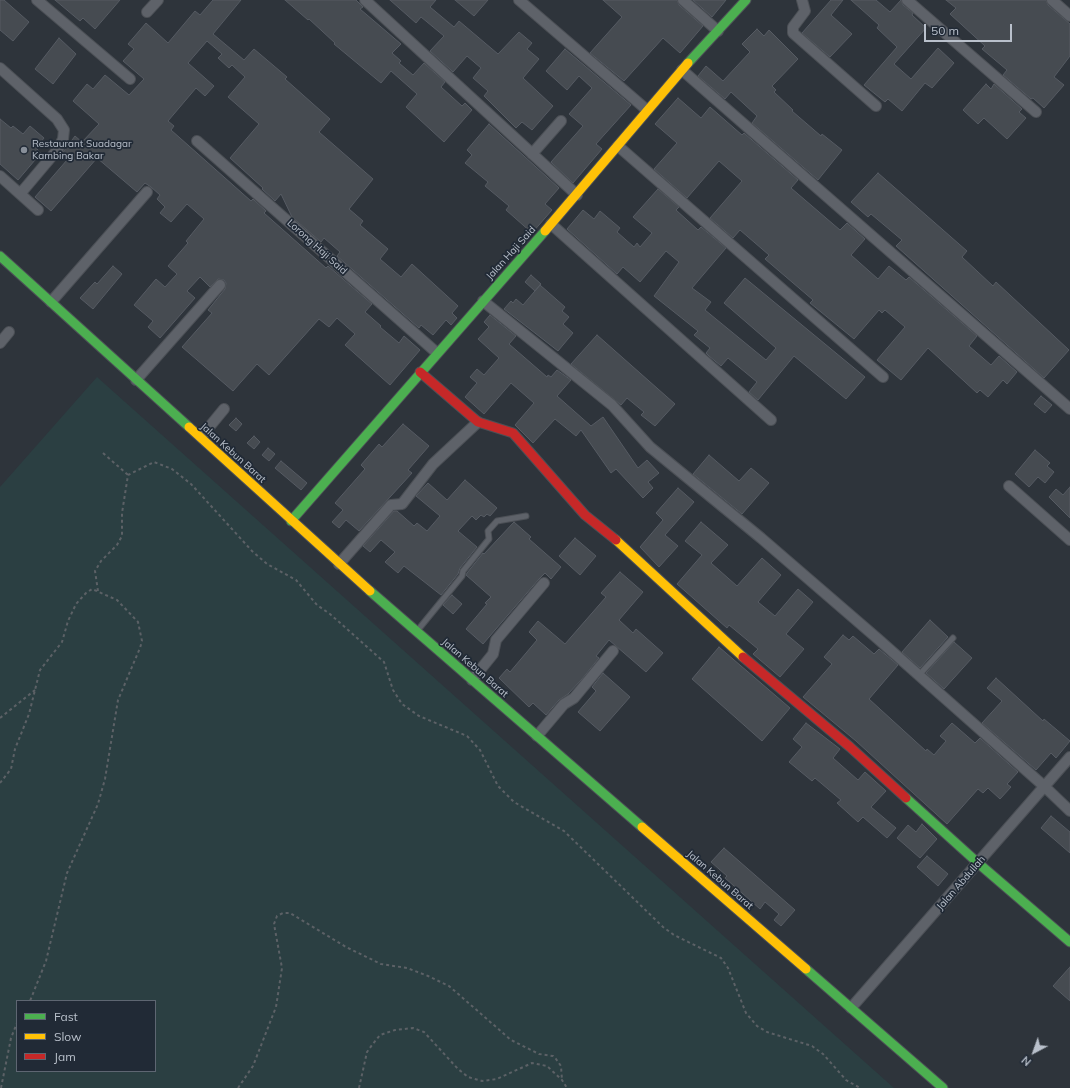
<!DOCTYPE html>
<style>
body{margin:0}
#map{position:relative;width:1070px;height:1088px;overflow:hidden;background:#2e343b;font-family:Mulish,sans-serif}
canvas{display:block}
.legend{position:absolute;left:16px;top:1000px;width:140px;height:72px;box-sizing:border-box;background:#212a36;border:1px solid #5e6672;margin:0;padding:5px 7px;list-style:none;font-size:12px;color:#b9c0cb}
.legend li{display:flex;align-items:center;gap:8px;height:20px}
.legend b{width:20px;border:1px solid #5e6672}
.north{position:absolute;left:1014px;top:1032px;width:40px;height:40px;-webkit-text-stroke:3px #212a36;paint-order:stroke;rotate:221deg;font-size:11px;font-weight:700;line-height:16px;text-align:center;color:#b9c0cb}
.north::after{content:'';display:block;margin:auto;width:14px;height:18px;background:#b9c0cb;clip-path:polygon(50% 0,100% 100%,50% 72%,0 100%)}
.scale{position:absolute;left:924px;top:24px;width:88px;height:18px;box-sizing:border-box;border:2px solid #b9c0cb;border-top:0;padding-left:5px;font-size:12px;line-height:14px;white-space:nowrap;color:#b9c0cb;-webkit-text-stroke:3px #212a36;paint-order:stroke}
</style>
<div id="map">
<canvas width="1070" height="1088"></canvas>
<ul class="legend">
<li><b style="height:5px;background:#4caf50"></b>Fast</li>
<li><b style="height:5px;background:#ffc107"></b>Slow</li>
<li><b style="height:5px;background:#c62828"></b>Jam</li>
</ul>
<div class="north">N</div>
<div class="scale">50 m</div>
</div>
<script>
const ctx = document.querySelector('canvas').getContext('2d');
ctx.lineJoin = 'round';
function paint(path, color) { ctx.fillStyle = color; ctx.fill(path, 'evenodd'); }
const toPath = rows => new Path2D(rows.map(r => 'M' + r).join(''));
function strokePath(path, color, width, dash) { ctx.strokeStyle = color; ctx.lineWidth = width; ctx.lineCap = dash ? 'butt' : 'round'; ctx.setLineDash(dash || []); ctx.stroke(path); }
function label(font, color, halo, rows, align = 'center') {
  ctx.font = font + ' Mulish,sans-serif'; ctx.lineWidth = 3.5; ctx.setLineDash([]); ctx.textBaseline = 'middle'; ctx.strokeStyle = halo; ctx.fillStyle = color; for (const [text, x, y, turn = 0] of rows) {
    ctx.save(); ctx.translate(x, y); ctx.rotate((+turn || 0) * Math.PI / 180); ctx.textAlign = isNaN(turn) ? turn : align; if (halo) ctx.strokeText(text, 0, 0); ctx.fillText(text, 0, 0); ctx.restore();
  }
}
paint(toPath([
 [97,377,894,1088,0,1088,0,487],
 [17,1001,155,1001,155,1071,17,1071]
]), '#2b3f42');
const building = toPath([
 [0,0,4,0,29,22,13,41,0,30,0,0],
 [55,0,120,0,95,29,83,18,80,21,55,0],
 [213,0,241,0,213,34,244,60,254,49,287,77,285,79,330,119,319,132,373,179,349,209,363,221,360,225,388,249,380,259,401,277,412,264,458,306,452,313,457,318,451,325,446,320,433,335,421,325,419,328,337,256,340,252,324,238,321,242,292,217,281,194,275,201,262,189,263,188,230,158,259,124,228,97,245,77,232,65,229,68,218,58,222,54,207,41,188,63,214,86,205,96,196,88,168,121,174,126,171,130,251,201,253,199,266,211,264,213,326,268,328,266,372,304,365,312,381,326,380,327,399,343,404,336,420,350,390,385,345,345,355,334,337,318,329,327,319,319,269,375,257,364,233,391,182,347,212,313,208,310,225,289,226,283,224,280,218,279,210,287,200,277,187,291,195,298,160,338,148,327,153,321,134,305,156,279,165,287,177,274,168,266,188,243,186,241,204,219,187,204,171,222,160,213,165,207,157,199,160,195,151,187,145,183,137,192,97,158,51,211,35,197,67,160,61,155,75,136,82,142,99,124,73,101,87,84,93,89,105,75,129,95,144,79,123,61,134,49,128,44,146,23,168,43,195,11,200,15,213,0],
 [285,0,356,0,363,7,360,9,401,44,392,53,401,61,399,63,413,75,424,63,445,82,441,87,462,106,465,103,472,110,444,142,406,107,417,94,391,71,381,83,334,44,335,43,309,19,308,20,285,0],
 [390,0,436,0,430,7,454,27,459,21,498,54,519,32,532,43,527,49,539,59,523,78,553,106,532,130,522,122,516,128,484,96,488,91,473,78,481,68,467,56,453,72,430,51,444,36,421,17,416,23,390,0],
 [455,0,488,0,474,16,455,0],
 [603,0,677,0,679,5,703,26,680,53,663,38,624,81,590,53,622,17,603,0],
 [693,0,726,0,712,17,693,0],
 [831,0,843,0,831,15,852,34,830,57,802,33,831,0],
 [851,0,876,0,890,12,901,0,903,5,913,13,912,15,926,28,894,64,911,79,938,48,954,63,932,88,925,83,902,111,888,99,885,102,864,85,897,47,877,28,879,25,851,0],
 [946,0,1046,0,1048,5,1070,24,1070,56,1054,77,1064,85,1044,108,1033,98,1031,99,1003,75,1007,70,982,49,985,46,950,14,956,8,946,0],
 [757,29,764,36,769,30,798,59,772,86,776,90,774,92,793,110,792,111,821,136,822,134,842,150,818,180,752,123,757,116,731,92,725,99,698,76,706,66,723,81,750,52,742,44,757,29],
 [59,38,76,54,53,84,35,69,59,38],
 [565,49,631,105,596,144,602,149,573,183,551,162,583,126,569,114,592,88,579,76,567,90,546,71,565,49],
 [986,84,991,89,994,84,1022,109,1019,112,1026,118,1007,139,984,118,978,124,963,110,986,84],
 [678,98,701,118,710,107,742,135,744,133,798,180,791,188,840,230,847,223,865,239,851,255,878,279,889,266,906,280,909,277,977,336,969,346,991,365,999,356,1017,372,1007,384,1003,380,988,397,980,390,977,393,928,348,901,380,877,360,905,327,885,310,882,313,879,310,854,339,810,303,813,300,765,259,769,255,740,230,733,238,710,218,742,181,719,161,687,198,654,169,677,143,655,124,678,98],
 [0,119,11,128,13,126,23,134,30,126,44,138,36,148,41,153,18,180,0,164,0,119],
 [489,124,559,188,545,204,552,210,532,233,506,210,509,206,485,186,488,182,465,163,472,155,467,150,489,124],
 [878,173,967,251,962,257,993,286,996,282,1069,350,1044,378,896,246,902,240,871,214,868,217,851,202,878,173],
 [658,189,679,207,676,210,698,230,701,227,726,248,692,288,711,302,705,310,766,360,776,348,724,303,745,278,865,377,846,399,794,356,758,400,749,392,757,382,728,358,721,366,709,356,706,353,710,348,694,335,698,331,654,296,679,262,666,251,640,282,623,267,617,274,567,229,583,210,594,219,600,211,620,228,617,232,634,247,637,243,640,247,652,233,633,217,658,189],
 [113,266,122,274,93,309,80,298,95,282,97,284,113,266],
 [531,275,541,284,535,291,525,282,531,275],
 [540,285,565,307,562,311,569,317,563,324,573,333,558,351,504,309,511,301,513,303,516,299,523,305,540,285],
 [490,315,516,336,509,344,547,377,548,375,551,377,557,370,571,380,557,396,591,426,603,417,638,468,647,460,659,473,648,482,653,488,643,498,616,469,611,473,581,430,576,436,555,419,533,443,515,425,534,403,511,383,484,414,465,397,477,383,470,377,477,369,484,375,499,358,478,339,489,327,484,322,490,315],
 [597,335,675,404,655,426,641,415,644,412,627,398,621,405,571,364,597,335],
 [1041,396,1052,405,1045,413,1034,404,1041,396],
 [236,418,242,424,236,431,229,425,236,418],
 [403,424,429,446,408,470,412,473,359,531,346,520,339,528,332,522,343,510,335,503,365,469,361,465,379,444,382,447,403,424],
 [254,436,260,442,254,449,247,443,254,436],
 [268,448,275,454,269,461,262,455,268,448],
 [1035,450,1050,463,1047,466,1054,472,1045,483,1038,477,1029,487,1015,474,1035,450],
 [709,455,739,481,751,468,769,483,742,514,693,474,709,455],
 [281,461,307,483,301,490,275,468,281,461],
 [465,480,497,508,490,516,487,514,484,517,481,515,476,520,472,516,458,531,477,547,460,568,458,574,441,595,404,566,398,573,385,562,395,552,381,540,370,552,363,546,394,511,397,511,414,526,417,523,427,531,440,516,416,496,428,483,447,500,465,480],
 [1070,487,1070,518,1049,497,1056,489,1063,495,1070,487],
 [678,488,694,502,665,535,678,546,659,567,640,547,663,520,656,513,678,488],
 [514,522,531,537,529,539,561,567,551,579,545,573,539,579,483,644,466,629,487,604,485,603,491,597,466,575,467,573,483,553,484,554,514,522],
 [701,522,728,545,711,563,737,586,762,558,781,575,758,602,775,616,798,589,813,602,786,634,804,649,780,677,753,654,758,649,729,625,727,628,677,584,702,555,685,541,701,522],
 [575,538,596,556,580,575,559,556,575,538],
 [620,572,643,592,619,620,633,633,636,629,663,653,646,672,609,640,596,656,599,658,582,679,568,694,559,700,546,715,533,703,529,707,499,678,507,669,510,672,537,640,529,632,538,621,565,644,606,597,601,593,620,572],
 [452,595,462,604,453,614,443,605,452,595],
 [930,620,948,637,920,668,902,652,930,620],
 [843,635,849,640,853,636,874,654,879,649,898,665,869,699,926,751,927,749,934,755,946,741,940,736,952,723,975,743,980,738,1018,772,1007,784,1011,787,1000,799,988,788,983,793,978,789,947,824,856,741,803,697,832,664,824,657,843,635],
 [954,642,972,658,944,689,926,673,954,642],
 [719,647,790,708,762,741,692,679,719,647],
 [603,673,630,697,600,731,578,712,596,691,592,687,603,673],
 [996,678,1043,721,1044,719,1070,741,1056,758,1051,753,1036,770,982,723,1002,701,987,688,996,678],
 [806,723,840,749,833,758,858,780,865,772,886,791,871,807,896,828,887,838,863,817,858,822,837,803,841,800,815,778,812,781,789,762,802,747,793,739,806,723],
 [1051,816,1070,832,1070,853,1041,828,1051,816],
 [922,824,937,839,920,858,897,838,908,825,916,832,922,824],
 [724,848,795,910,781,926,774,920,779,914,765,902,760,909,725,878,727,876,711,862,724,848],
 [927,856,948,874,938,886,917,867,927,856],
 [1070,967,1070,1001,1053,986,1070,967]
]);
paint(building, '#464b51');
strokePath(building, '#565b63', 1);
const lane = toPath([
 [417,631,462,576,463,571,489,539,488,531,497,521,526,516],
 [919,675,953,638]
]);
const street = toPath([
 [37,0,130,79],
 [365,0,577,195],
 [519,0,647,110],
 [683,0,718,31],
 [802,0,805,11,793,27,793,33,876,106],
 [907,0,1036,112],
 [1052,0,1070,16],
 [147,12,158,0],
 [0,68,57,119,64,130,63,139,58,149,20,194],
 [682,70,1070,409],
 [197,141,437,353],
 [618,146,883,377],
 [532,154,561,121],
 [0,176,38,210],
 [551,224,771,420],
 [483,301,612,405,650,447,761,538,878,639,1045,787,1070,811],
 [51,302,147,192],
 [0,343,9,332],
 [136,380,220,285],
 [201,437,224,409],
 [1009,486,1070,540],
 [339,564,391,505,402,504,433,464,478,422],
 [472,680,493,654,496,640,544,583],
 [537,736,564,704,574,698,613,651],
 [851,1008,1070,757]
]);
const fast = toPath([
 [688,63,746,0],
 [0,256,189,427],
 [291,521,545,231],
 [370,591,642,827],
 [906,798,978,863,1070,942],
 [806,969,943,1088]
]);
const slow = toPath([
 [545,231,688,63],
 [189,427,370,591],
 [616,540,743,657],
 [642,827,806,969]
]);
const jam = toPath([
 [420,372,478,422,513,433,585,515,616,540],
 [743,657,850,747,906,798]
]);
strokePath(lane, '#4c5056', 7);
strokePath(street, '#4c5056', 12);
strokePath(fast, '#4c5056', 11);
strokePath(slow, '#4c5056', 11);
strokePath(jam, '#4c5056', 11);
strokePath(toPath([
 [103,453,128,475],
 [98,591,95,571,101,561,117,545,122,536,122,513,128,475,154,462,172,469,191,484,252,551,267,564,296,580,317,605,330,614,384,662,393,690,402,704,419,716,467,736,480,750,498,786,514,802,564,831,663,927,674,935,721,958,728,968,746,1013,757,1026,767,1032,812,1046,823,1054,846,1080,860,1088],
 [0,718,35,690],
 [0,783,11,769,15,749,29,714,40,670,62,642,68,621,76,604,86,593,92,589,117,600,138,622,142,641,140,648,118,700,105,779,98,804,67,873,46,961,30,1001],
 [1,1088,11,1038,17,1023],
 [238,1088,253,1066,276,1007,282,968,274,924,277,916,283,913,290,913,346,947,381,964,407,968,428,976,449,986,511,1040,539,1054,553,1056,556,1059,561,1066,562,1080],
 [359,1088,367,1052,372,1045,380,1035,395,1030,413,1028,424,1032,458,1069,468,1077,482,1081,497,1079,532,1063,547,1066,562,1080,567,1088]
]), '#5c6166', 2, [3, 3]);
strokePath(lane, '#5e6269', 5);
strokePath(street, '#5e6269', 10);
strokePath(fast, '#4caf50', 9);
strokePath(slow, '#ffc107', 9);
strokePath(jam, '#c62828', 9);
for (const [x, y, r, color] of [
 [24,150,4,"#888f99"]
]) { const dot = new Path2D(); dot.arc(x, y, r, 0, 2 * Math.PI); ctx.fillStyle = color; ctx.fill(dot); strokePath(dot, '#212a36', 1.5); }
label('10px', '#b9c0cb', '#212a36', [
 ["Restaurant Suadagar",32,144],
 ["Kambing Bakar",32,156]
], 'left');
label('10px', '#b9c0cb', '#212a36', [
 ["Lorong Haji Said",317,247,42],
 ["Jalan Haji Said",511,253,-48],
 ["Jalan Kebun Barat",233,453,42],
 ["Jalan Kebun Barat",475,668,41],
 ["Jalan Kebun Barat",720,880,41],
 ["Jalan Abdullah",961,883,-49]
]);
</script>
